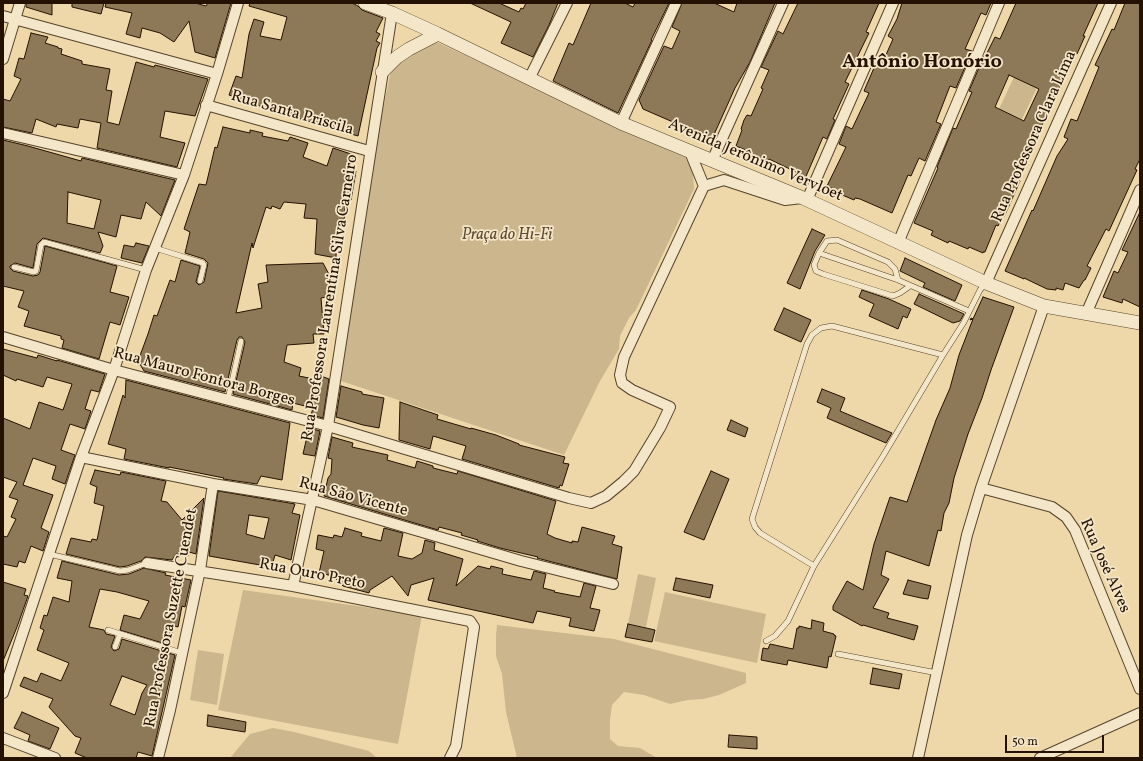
<!DOCTYPE html>
<meta charset="utf-8">
<style>
body{margin:0}
#map{position:relative;width:1143px;height:761px;overflow:hidden;background:#eed8aa;font-family:Vollkorn,serif}
canvas{display:block}
.frame{position:absolute;inset:0;border:4px solid #241100;pointer-events:none}
.scale{position:absolute;left:1005px;top:735px;width:99px;height:18px;box-sizing:border-box;border:2px solid #241100;border-top:0;padding-left:5px;font-size:12px;line-height:14px;white-space:nowrap;color:#241100;-webkit-text-stroke:3px #f4e6c8;paint-order:stroke}
</style>
<div id="map">
<canvas width="1143" height="761"></canvas>
<div class="frame"></div>
<div class="scale">50 m</div>
</div>
<script>
const ctx = document.querySelector('canvas').getContext('2d');
ctx.lineJoin = 'round';
function paint(path, color) { ctx.fillStyle = color; ctx.fill(path, 'evenodd'); }
const toPath = rows => new Path2D(rows.map(r => 'M' + r).join(''));
function strokePath(path, color, width, dash) { ctx.strokeStyle = color; ctx.lineWidth = width; ctx.lineCap = dash ? 'butt' : 'round'; ctx.setLineDash(dash || []); ctx.stroke(path); }
function label(font, color, halo, rows, align = 'center') {
  ctx.font = font + ' Vollkorn,serif'; ctx.lineWidth = 3.5; ctx.setLineDash([]); ctx.textBaseline = 'middle'; ctx.strokeStyle = halo; ctx.fillStyle = color; for (const [text, x, y, turn = 0] of rows) {
    ctx.save(); ctx.translate(x, y); ctx.rotate((+turn || 0) * Math.PI / 180); ctx.textAlign = isNaN(turn) ? turn : align; if (halo) ctx.strokeText(text, 0, 0); ctx.fillText(text, 0, 0); ctx.restore();
  }
}
paint(toPath([
 [432,40,685,157,693,173,694,189,636,310,629,318,620,336,619,349,600,381,564,455,341,381,346,307,357,236,392,65],
 [1014,77,1037,88,1022,119,999,109],
 [638,574,656,578,646,627,628,624],
 [243,590,422,615,398,744,218,710],
 [665,592,766,614,757,663,654,641],
 [497,625,614,639,746,673,746,683,719,695,703,699,688,700,670,704,644,695,624,692,612,705,610,720,610,739,618,746,640,748,657,758,517,758,506,712,502,674,496,656,496,635],
 [198,650,224,654,217,705,190,700],
 [273,728,294,732,369,751,377,758,230,758,250,734]
]), '#ccb68d');
const building = toPath([
 [26,3,52,3,52,15,26,7,26,3],
 [72,3,104,3,101,14,72,7,72,3],
 [106,3,195,3,206,6,208,3,231,3,215,58,195,52,189,21,174,42,160,33,142,28,140,38,126,34,132,13,105,7,106,3],
 [250,3,352,3,358,6,362,10,383,18,376,32,380,34,376,41,380,43,377,48,358,136,274,111,229,95,236,76,242,78,249,34,254,19,264,22,260,36,281,40,287,17,249,6,250,3],
 [470,3,499,3,519,12,521,8,523,9,526,3,558,3,549,25,533,57,501,43,511,22,470,3],
 [591,3,625,3,633,7,635,3,669,3,651,40,652,40,618,113,553,81,569,43,573,45,591,3],
 [682,3,714,3,734,12,737,3,775,3,750,62,735,88,712,139,643,109,639,100,664,46,672,49,680,31,672,27,682,3],
 [798,3,879,3,866,32,869,33,845,82,849,84,833,119,835,120,827,139,823,137,804,181,794,176,796,172,769,159,768,162,750,154,751,152,736,146,742,130,741,129,744,120,747,115,751,116,763,89,761,88,769,70,761,67,778,31,783,34,798,3],
 [902,3,991,3,986,15,981,13,965,49,972,51,956,88,950,86,936,122,941,124,925,161,919,158,911,176,908,175,892,213,860,199,855,198,854,200,840,194,841,193,827,186,846,147,839,144,846,126,852,129,869,93,864,91,880,54,885,57,893,39,888,36,897,19,902,3],
 [1016,3,1098,3,1083,36,1085,36,1077,54,1075,53,1017,179,1020,181,1004,217,1003,216,998,226,996,225,985,252,983,252,983,253,969,247,968,249,949,241,948,243,931,235,933,231,914,223,938,168,937,167,953,128,956,129,972,92,969,91,984,56,985,57,995,37,1000,39,1016,3],
 [1009,75,1039,89,1024,121,995,107,1009,75],
 [1125,3,1140,3,1140,159,1135,169,1137,170,1109,231,1106,229,1087,266,1091,268,1085,280,1084,280,1079,288,1065,283,1063,290,1056,288,1056,290,1047,289,1024,278,1024,279,1005,271,1032,210,1033,211,1057,156,1068,139,1064,137,1071,119,1077,121,1099,67,1095,65,1112,29,1114,30,1125,3],
 [31,33,48,37,45,43,58,47,58,48,62,49,61,54,82,61,82,64,110,69,106,90,112,91,107,122,119,125,136,62,154,67,155,65,208,79,195,116,165,111,160,137,185,143,177,167,97,148,101,123,80,119,78,128,57,124,56,127,36,119,32,133,3,127,3,99,10,101,21,79,14,76,19,58,24,59,31,33],
 [223,127,250,133,250,130,263,133,262,136,288,141,290,137,308,143,303,157,327,166,333,148,354,155,349,170,356,171,351,200,346,199,344,222,337,221,336,258,315,254,317,219,304,218,306,204,284,202,280,209,272,206,271,209,266,207,253,248,252,243,236,313,262,308,258,284,268,282,266,265,323,263,334,284,331,296,321,298,324,334,313,334,314,343,287,345,284,362,301,368,299,376,319,380,321,376,329,379,323,418,311,415,313,408,293,403,292,410,233,394,245,342,242,337,239,337,237,340,225,392,144,371,138,361,148,334,154,315,157,316,170,280,175,282,181,260,200,266,196,282,199,285,204,282,208,263,204,259,185,253,190,232,184,229,199,184,206,185,215,147,217,148,223,127],
 [3,140,28,146,81,161,82,158,175,180,161,216,146,202,141,219,121,215,116,237,98,232,103,246,100,253,43,238,37,244,33,268,15,263,10,266,10,268,13,271,33,276,38,275,40,272,45,246,117,266,110,292,129,297,120,325,110,322,99,359,62,348,64,340,61,339,61,336,24,326,29,311,18,307,24,291,3,286,3,140],
 [68,192,101,200,94,229,67,223,68,192],
 [1140,212,1140,307,1123,299,1122,303,1103,297,1114,271,1118,273,1128,252,1122,250,1140,212],
 [812,229,825,235,815,251,800,289,787,283,812,229],
 [136,243,149,246,142,263,121,258,124,245,134,247,136,243],
 [905,258,962,285,955,301,923,287,925,283,900,271,905,258],
 [862,290,889,299,911,309,907,318,903,316,898,329,869,316,874,304,859,297,862,290],
 [919,294,964,314,960,321,953,323,914,304,919,294],
 [983,297,1014,307,991,370,982,398,968,434,954,478,949,503,944,513,941,531,938,530,929,566,886,551,881,575,889,579,873,608,889,613,887,618,918,626,914,640,863,625,862,626,833,610,833,606,847,581,863,590,874,544,890,497,907,502,936,420,950,388,959,355,973,319,970,320,971,318,973,319,983,297],
 [784,308,811,320,801,342,774,330,784,308],
 [3,349,37,358,38,355,57,361,57,360,105,374,99,392,91,390,85,409,91,411,85,429,70,424,61,450,75,455,65,484,52,479,56,466,33,458,23,485,53,495,41,528,49,532,43,551,31,546,25,563,19,561,17,567,3,564,3,536,7,537,16,519,11,517,18,500,9,497,17,482,3,477,3,418,30,429,39,402,63,410,72,384,47,377,43,387,17,379,16,381,3,375,3,349],
 [126,380,290,423,282,480,261,476,257,484,223,479,224,478,169,467,169,468,124,459,126,449,108,444,123,395,125,398,126,380],
 [341,386,362,392,362,394,384,398,379,428,363,425,336,417,341,386],
 [822,389,845,398,840,411,892,433,886,443,827,418,831,408,817,402,822,389],
 [400,402,438,415,437,419,471,429,471,428,496,435,519,444,519,445,565,457,563,463,569,464,562,486,560,485,559,488,462,459,466,446,433,436,430,449,399,440,400,402],
 [731,420,748,428,745,437,727,430,731,420],
 [309,428,320,431,315,456,303,454,309,428],
 [332,437,353,443,352,447,388,455,387,460,415,468,417,461,433,466,433,468,457,474,458,471,556,501,547,534,555,538,572,543,572,541,578,542,582,527,615,536,612,544,622,547,617,579,537,558,538,557,500,548,477,541,478,540,461,535,462,533,439,527,438,530,324,496,328,478,331,474,332,459,328,458,332,437],
 [95,470,120,475,121,472,166,481,161,501,167,502,182,520,204,498,196,554,189,552,188,556,176,554,172,560,145,557,141,561,127,566,120,567,66,554,71,538,91,542,92,539,97,540,104,506,94,503,97,487,90,484,95,470],
 [711,471,729,479,704,540,684,532,711,471],
 [218,491,295,504,292,513,300,515,291,560,275,555,273,562,261,559,260,565,209,556,218,491],
 [249,515,269,518,264,539,246,534,249,515],
 [345,528,362,533,361,536,381,541,384,528,403,533,398,556,412,559,422,553,425,540,435,543,434,550,463,559,456,586,478,566,490,569,491,566,503,569,502,574,531,580,534,571,546,574,543,588,555,591,554,592,580,597,584,583,596,586,590,608,600,610,594,631,569,626,571,618,537,611,533,623,428,600,434,578,411,585,408,596,392,576,370,590,369,593,343,586,333,576,319,573,324,551,316,549,318,535,333,538,334,535,342,537,345,528],
 [62,561,119,575,129,574,144,568,166,573,165,575,191,580,185,607,182,606,178,627,174,626,169,645,120,630,124,615,140,619,149,601,117,592,100,589,89,627,104,630,106,634,115,636,111,647,114,651,119,649,122,639,175,655,152,756,138,752,136,758,87,758,75,753,81,738,75,736,49,707,53,699,20,686,24,677,37,682,41,673,61,681,69,663,37,650,44,630,40,628,44,615,47,616,53,597,69,602,72,581,57,578,62,561],
 [122,676,147,685,142,693,135,715,110,705,122,676],
 [676,578,713,585,710,598,673,590,676,578],
 [908,580,931,586,928,599,921,598,903,594,908,580],
 [3,582,26,589,24,595,28,596,17,627,3,661,3,582],
 [812,620,824,623,823,631,834,634,834,635,836,636,831,657,829,656,827,668,788,660,787,665,761,660,763,648,768,649,770,644,793,649,797,628,799,628,799,626,811,629,812,620],
 [628,624,655,630,652,642,625,637,628,624],
 [873,668,902,674,899,689,870,684,873,668],
 [22,712,59,728,50,749,28,741,30,735,14,728,22,712],
 [208,715,246,722,245,732,207,726,208,715],
 [729,735,757,737,757,749,728,747,729,735]
]);
paint(building, '#8d7858');
strokePath(building, '#241100', 1);
const service = toPath([
 [155,248,203,263,204,265,200,281],
 [819,253,814,265,816,271,823,274,893,296,900,293,910,286],
 [14,267,34,272,36,271,41,245,44,242,146,270],
 [898,280,895,269,888,262,837,240,827,241,819,253,898,280,969,311],
 [228,399,241,341],
 [49,554,120,571,128,570,147,563],
 [814,566,760,533,755,527,752,519,807,344,812,335,821,328,832,326,943,355],
 [108,630,182,653],
 [766,641,775,636,788,621,814,566,883,456,943,355,964,322,980,290,985,284],
 [115,647,120,634],
 [838,654,937,673]
]);
const minor = toPath([
 [3,16,217,74],
 [3,59,20,3],
 [529,79,567,3],
 [206,105,369,151],
 [621,123,676,3],
 [3,133,184,175],
 [712,161,783,3],
 [704,186,724,180,785,200,802,198],
 [807,200,893,3],
 [898,243,999,3],
 [986,283,1111,3],
 [1086,314,1140,190],
 [3,337,114,370,328,426,569,498,591,503,606,496,623,482,634,471,660,428,670,407,632,390,622,383,620,375,624,357,704,186,690,152],
 [81,457,213,484,313,500,521,561,613,584],
 [981,488,1052,507,1066,517,1075,530,1140,689],
 [147,563,293,586,470,621,474,627,456,746,450,758],
 [293,586,328,426,392,13],
 [3,693,81,457,114,370,146,270,184,175,217,74,238,3],
 [3,738,55,758],
 [158,758,170,710,200,570,213,484],
 [918,758,967,535,981,488,1044,306],
 [1040,758,1140,713]
]);
const tertiary = toPath([
 [365,3,392,13,438,34,621,123,803,198,986,283,1044,306,1140,323],
 [382,72,397,57,409,49,438,34]
]);
strokePath(service, '#56432a', 6);
strokePath(minor, '#56432a', 12);
strokePath(tertiary, '#56432a', 14);
strokePath(service, '#f4e6c8', 5);
strokePath(minor, '#f4e6c8', 10);
strokePath(tertiary, '#f4e6c8', 13);
label('16px', '#241100', '#f4e6c8', [
 ["Rua Santa Priscila",292,114,16],
 ["Rua Professora Clara Lima",1035,137,-66],
 ["Avenida Jerônimo Vervloet",755,161,23],
 ["Rua Professora Laurentina Silva Carneiro",331,298,-81],
 ["Rua Mauro Fontora Borges",204,378,15],
 ["Rua São Vicente",353,498,15],
 ["Rua José Alves",1104,566,66],
 ["Rua Ouro Preto",312,575,11],
 ["Rua Professora Suzette Cuendet",172,618,-79]
]);
label('italic 16px', '#5f4b31', '#f4e6c8', [
 ["Praça do Hi-Fi",507,236]
]);
label('bold 20px', '#241100', '#f4e6c8', [
 ["Antônio Honório",922,63]
]);
</script>
